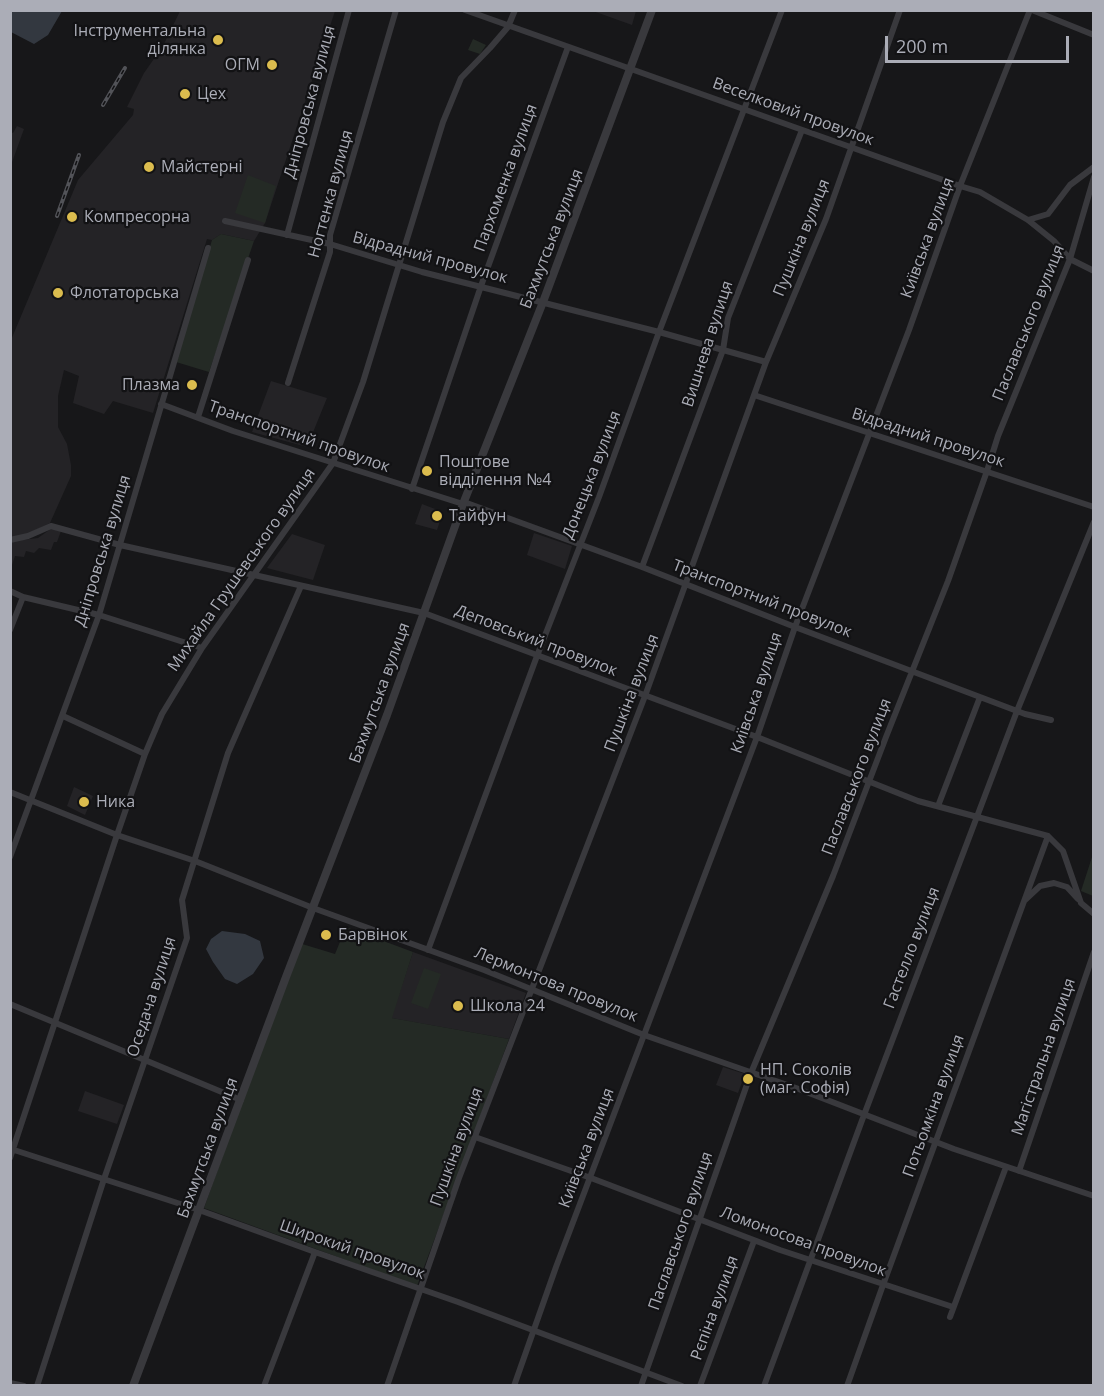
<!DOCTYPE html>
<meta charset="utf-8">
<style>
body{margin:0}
#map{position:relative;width:1104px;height:1396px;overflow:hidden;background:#171719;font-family:"Open Sans",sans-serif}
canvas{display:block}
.frame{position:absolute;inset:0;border:12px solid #abadb7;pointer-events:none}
.scale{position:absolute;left:885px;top:36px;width:184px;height:27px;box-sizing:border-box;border:3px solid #abadb7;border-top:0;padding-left:8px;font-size:18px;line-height:21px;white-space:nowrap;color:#abadb7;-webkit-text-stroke:4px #121214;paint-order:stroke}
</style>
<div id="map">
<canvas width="1104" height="1396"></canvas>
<div class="frame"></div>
<div class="scale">200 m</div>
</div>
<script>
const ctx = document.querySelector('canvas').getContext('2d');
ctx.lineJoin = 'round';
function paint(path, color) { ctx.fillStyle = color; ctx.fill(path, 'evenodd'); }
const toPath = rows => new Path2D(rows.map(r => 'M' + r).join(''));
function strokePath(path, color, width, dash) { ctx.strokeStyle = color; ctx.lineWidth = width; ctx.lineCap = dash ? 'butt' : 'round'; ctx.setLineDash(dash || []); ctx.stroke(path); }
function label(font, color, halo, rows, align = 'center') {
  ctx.font = font + ' "Open Sans",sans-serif'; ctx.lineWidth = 4.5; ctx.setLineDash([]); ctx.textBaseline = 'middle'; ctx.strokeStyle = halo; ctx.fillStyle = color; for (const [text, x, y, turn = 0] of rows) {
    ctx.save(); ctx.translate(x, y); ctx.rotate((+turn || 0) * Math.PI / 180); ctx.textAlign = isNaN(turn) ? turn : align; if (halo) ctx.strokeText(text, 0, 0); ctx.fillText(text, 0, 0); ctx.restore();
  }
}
paint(toPath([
 [180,11,335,11,265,223,254,241,221,234,212,240,207,239,153,413,113,401,104,414,73,403,79,376,64,370,58,396,58,427,67,444,71,465,71,476,50,523,28,534,11,538,11,340,78,180,133,115,134,109,127,107,144,73,163,46],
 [593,11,636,11,632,25],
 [17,126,24,129,11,165,11,132,13,133],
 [271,381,327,398,307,447,252,432],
 [422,504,443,512,437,530,415,524],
 [52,528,61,531,57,542,54,542,51,550,39,548,34,553,26,551,24,557,15,556,11,568,11,544,13,541,38,538],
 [534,533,572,546,565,569,527,555],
 [292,534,325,545,313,580,267,568],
 [74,787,93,796,85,815,67,806],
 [413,952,526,993,509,1039,391,1018],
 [723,1067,745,1074,738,1093,716,1085],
 [85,1091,124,1105,117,1124,78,1111]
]), '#242326');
paint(toPath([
 [473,39,486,45,480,54,468,50],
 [248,175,276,186,265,223,235,213],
 [221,234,254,241,209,372,176,362,212,240],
 [1093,854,1093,896,1081,891],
 [346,927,413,952,392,1018,509,1039,417,1286,204,1208,299,943,335,954],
 [424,968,441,974,428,1009,411,1003]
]), '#242a25');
paint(toPath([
 [11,10,62,10,62,11,48,35,34,44,11,32],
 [222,931,245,934,260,941,264,958,253,974,237,984,225,979,213,962,206,949,211,939]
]), '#333840');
strokePath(toPath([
 [465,10,960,186,980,192,1028,220,1054,241,1070,259,1094,271],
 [1032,10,1094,35],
 [1028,220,1048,214,1070,185,1094,167],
 [225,221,330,244,422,272,659,332,766,362],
 [287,235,349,10],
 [288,383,330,252,330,235,396,10],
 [754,395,1094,507],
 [161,404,233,431,463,504],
 [198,417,248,260],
 [412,489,481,286,568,47],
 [464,502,642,567,795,627,980,697,1025,714,1051,720],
 [10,540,28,536,51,526,120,545,424,613,757,737,918,801,1048,836,1063,851,1081,903,1094,914],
 [642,567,723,350,728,318,802,130],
 [10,591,23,597,99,615,202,648],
 [10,630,23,597],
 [63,716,145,754],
 [10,792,117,835,195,861,313,908,484,970,644,1035,796,1088,954,1149,1094,1196],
 [938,806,980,697],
 [10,857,99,615,208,248],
 [1025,900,1040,886,1054,883,1067,887,1078,899],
 [428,950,537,656,599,497,659,332,782,10],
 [10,1004,241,1100],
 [475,1137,591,1178,780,1250,953,1307],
 [11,1149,199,1210,315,1252,458,1302,682,1386],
 [10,1158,117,835,145,754,162,714,202,648,333,463,363,382,443,122,461,78,490,48,508,27,515,10],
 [1019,1171,1094,952],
 [950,1317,1006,1167],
 [10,1383,24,1386],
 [37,1386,104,1179,187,938,182,900,228,753,301,586],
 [264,1386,315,1252],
 [387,1386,459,1178,521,1017,645,696,766,362,826,219,900,10],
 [514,1386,556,1267,757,737,795,627,909,330,960,186,1030,10],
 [641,1386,751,1073,833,876,886,737,948,581,987,471,998,436,1070,259,1094,177],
 [700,1386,754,1241],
 [764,1386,864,1115,1017,711,1094,522],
 [847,1386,883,1285,1048,836]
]), '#39393d', 6);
strokePath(toPath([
 [133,1386,286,977,387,715,463,504,543,302,652,10]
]), '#39393d', 8);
const rail = toPath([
 [103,105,125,68],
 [57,216,79,155]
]);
strokePath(rail, '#525358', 4);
strokePath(rail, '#121214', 1.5, [4.5]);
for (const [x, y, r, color] of [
 [218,40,6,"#dbbc4e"],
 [272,65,6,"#dbbc4e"],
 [185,94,6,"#dbbc4e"],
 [149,167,6,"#dbbc4e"],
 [72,217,6,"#dbbc4e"],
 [58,293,6,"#dbbc4e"],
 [192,385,6,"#dbbc4e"],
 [427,471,6,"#dbbc4e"],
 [437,516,6,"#dbbc4e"],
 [84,802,6,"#dbbc4e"],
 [326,935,6,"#dbbc4e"],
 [458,1006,6,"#dbbc4e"],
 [748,1079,6,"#dbbc4e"]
]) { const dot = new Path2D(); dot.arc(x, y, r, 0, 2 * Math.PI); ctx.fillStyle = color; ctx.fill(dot); strokePath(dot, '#121214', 2); }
label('16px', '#abadb7', '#121214', [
 ["Інструментальна",206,31,"right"],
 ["ділянка",206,49,"right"],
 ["ОГМ",260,65,"right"],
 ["Цех",197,94],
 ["Майстерні",161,167],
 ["Компресорна",84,217],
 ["Флотаторська",70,293],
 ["Плазма",180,385,"right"],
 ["Поштове",439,462],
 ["відділення №4",439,480],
 ["Тайфун",449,516],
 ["Ника",96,802],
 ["Барвінок",338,935],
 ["Школа 24",470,1006],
 ["НП. Соколів",760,1070],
 ["(маг. Софія)",760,1088]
], 'left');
label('16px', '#abadb7', '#121214', [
 ["Дніпровська вулиця",310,102,-75],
 ["Веселковий провулок",793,112,20],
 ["Пархоменка вулиця",506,178,-70],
 ["Ногтенка вулиця",331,194,-75],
 ["Пушкіна вулиця",802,238,-68],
 ["Київська вулиця",928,238,-70],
 ["Бахмутська вулиця",552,239,-69],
 ["Відрадний провулок",430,258,15],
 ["Паславського вулиця",1029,323,-68],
 ["Вишнева вулиця",708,344,-72],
 ["Транспортний провулок",299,437,19],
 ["Відрадний провулок",928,438,18],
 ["Донецька вулиця",592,475,-69],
 ["Дніпровська вулиця",103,551,-73],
 ["Михайла Грушевського вулиця",242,570,-55],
 ["Транспортний провулок",762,599,21],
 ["Деповський провулок",536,641,21],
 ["Бахмутська вулиця",380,693,-70],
 ["Пушкіна вулиця",632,693,-69],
 ["Київська вулиця",757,693,-71],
 ["Паславського вулиця",857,777,-69],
 ["Гастелло вулиця",912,948,-69],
 ["Лермонтова провулок",556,985,22],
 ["Оседача вулиця",152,997,-72],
 ["Магістральна вулиця",1044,1057,-71],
 ["Потьомкіна вулиця",934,1106,-70],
 ["Пушкіна вулиця",457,1147,-70],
 ["Бахмутська вулиця",208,1148,-70],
 ["Київська вулиця",587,1148,-69],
 ["Паславського вулиця",681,1231,-71],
 ["Ломоносова провулок",803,1242,20],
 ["Широкий провулок",352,1250,19],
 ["Рєпіна вулиця",715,1308,-70]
]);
</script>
